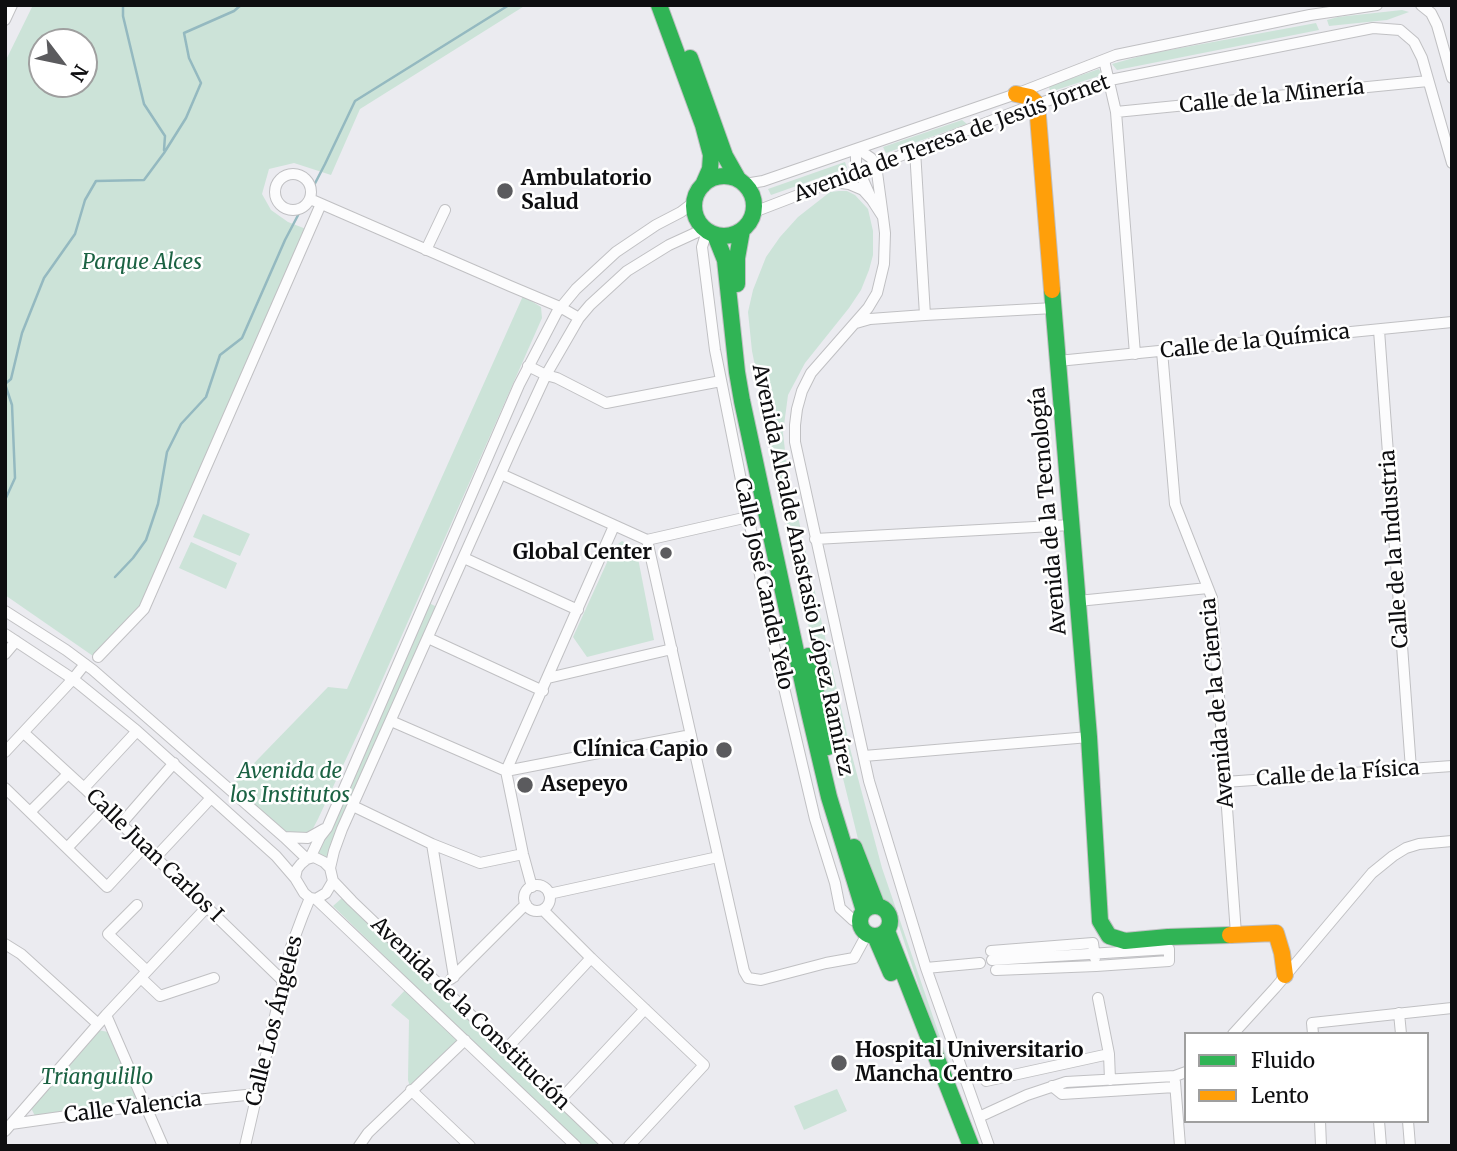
<!DOCTYPE html>
<meta charset="utf-8">
<style>
body{margin:0}
#map{position:relative;width:1457px;height:1151px;overflow:hidden;background:#ebebf0;font-family:Merriweather,serif}
canvas{display:block}
.frame{position:absolute;inset:0;border:7px solid #0e0e10;pointer-events:none}
.legend{position:absolute;left:1184px;top:1032px;width:245px;height:91px;box-sizing:border-box;background:#fff;border:2px solid #9f9f9f;margin:0;padding:9px 12px;list-style:none;font-size:21px;color:#0e0e10}
.legend li{display:flex;align-items:center;gap:14px;height:35px}
.legend b{width:35px;border:2px solid #9f9f9f}
.north{position:absolute;left:28px;top:28px;width:70px;height:70px;box-sizing:border-box;background:#fff;border:2px solid #9f9f9f;border-radius:50%;rotate:122deg;font-size:19px;font-weight:700;line-height:28px;text-align:center;color:#0e0e10}
.north::after{content:'';display:block;margin:auto;width:24px;height:32px;background:#5b5b5e;clip-path:polygon(50% 0,100% 100%,50% 72%,0 100%)}
</style>
<div id="map">
<canvas width="1457" height="1151"></canvas>
<div class="frame"></div>
<ul class="legend">
<li><b style="height:9px;background:#30b455"></b>Fluido</li>
<li><b style="height:9px;background:#ff9f0a"></b>Lento</li>
</ul>
<div class="north">N</div>
</div>
<script>
const ctx = document.querySelector('canvas').getContext('2d');
ctx.lineJoin = 'round';
function paint(path, color) { ctx.fillStyle = color; ctx.fill(path, 'evenodd'); }
const toPath = rows => new Path2D(rows.map(r => 'M' + r).join(''));
function strokePath(path, color, width, dash) { ctx.strokeStyle = color; ctx.lineWidth = width; ctx.lineCap = dash ? 'butt' : 'round'; ctx.setLineDash(dash || []); ctx.stroke(path); }
function label(font, color, halo, rows, align = 'center') {
  ctx.font = font + ' Merriweather,serif'; ctx.lineWidth = 5; ctx.setLineDash([]); ctx.textBaseline = 'middle'; ctx.strokeStyle = halo; ctx.fillStyle = color; for (const [text, x, y, turn = 0] of rows) {
    ctx.save(); ctx.translate(x, y); ctx.rotate((+turn || 0) * Math.PI / 180); ctx.textAlign = isNaN(turn) ? turn : align; if (halo) ctx.strokeText(text, 0, 0); ctx.fillText(text, 0, 0); ctx.restore();
  }
}
paint(toPath([
 [33,5,526,5,360,109,331,175,294,163,269,169,262,194,271,210,288,222,306,229,141,604,93,656,5,595,5,62],
 [42,42,84,42,84,84,42,84],
 [1402,10,1409,12,1387,20,1329,26,1327,20,1338,17],
 [1316,23,1319,30,1117,70,1112,64,1148,54],
 [1099,69,1102,75,1050,92,1049,86],
 [962,120,967,124,886,153,883,147],
 [845,162,847,168,771,195,768,189],
 [839,191,847,191,855,195,868,209,873,231,873,255,869,270,861,290,849,308,805,363,788,395,783,433,787,468,851,752,882,868,955,1081,951,1083,896,917,888,904,877,893,858,839,836,750,796,569,752,351,748,312,753,290,766,257,780,237,798,217,830,192],
 [523,296,541,307,542,318,368,712,318,819,308,838,284,837,229,789,328,687,347,689],
 [203,514,250,534,240,556,193,537],
 [622,541,636,548,654,640,587,657,573,637,614,547],
 [191,542,237,563,226,589,179,568],
 [425,601,441,609,330,868,314,857],
 [342,898,404,959,601,1145,583,1146,412,983,333,906],
 [408,987,465,1040,411,1090,408,1080,409,1020,391,1005],
 [98,1030,108,1032,137,1096,132,1102,35,1116,31,1108],
 [837,1089,847,1111,804,1130,794,1106]
]), '#cce3d8');
strokePath(toPath([
 [123,5,123,16,144,104,165,136,164,150],
 [309,195,325,164,355,101,509,5],
 [5,384,11,379,22,333,44,278,75,234,85,200,96,181,144,180,164,153,186,118,201,83,189,58,184,33,234,11,241,5],
 [5,500,15,478,12,405,5,384],
 [115,577,133,558,146,540,158,504,167,452,181,424,206,397,220,355,242,338,285,240,306,200]
]), '#94b9c0', 2.5);
const street = toPath([
 [1421,5,1431,13,1437,25,1452,78],
 [5,20,12,5],
 [1104,60,1116,112,1135,354],
 [1116,112,1428,81],
 [915,150,925,315],
 '275 192a18 18 0 1 1 36 0a18 18 0 1 1-36 0Z',
 [834,182,849,184,863,190,872,200,883,217,876,165,871,158,858,149,856,157,856,164,872,200],
 [745,184,763,181,1016,94,1116,55,1310,15,1377,5],
 [310,199,510,286,560,307,579,318],
 [754,212,1022,109,1110,80,1373,28,1400,30,1414,42,1422,58,1452,163],
 [883,217,885,233,884,264,877,293,868,308,811,373,802,391,797,409,795,425,795,442,869,781,926,968,989,1146],
 [707,231,702,247,715,350,774,645,815,819,835,883,840,908,853,920,861,917],
 [426,250,445,210],
 [856,323,870,319,925,315,1054,308],
 [1379,330,1411,769],
 [1162,351,1175,504,1212,598,1236,934],
 [1058,361,1452,322],
 [528,366,546,375,557,378,606,403,721,381],
 [501,474,647,540,748,517],
 [815,539,1071,525],
 [647,540,744,971,748,978,761,980,826,963,854,958,867,934],
 [464,558,578,610],
 [1078,601,1208,588],
 [5,611,66,650,93,670,284,837,307,859],
 [5,634,73,679,137,731,276,856,295,878],
 [428,638,543,691],
 [5,654,16,641],
 [98,657,144,609,321,204],
 [548,678,672,649],
 [391,721,506,771,691,735],
 [24,733,84,788,283,981],
 [5,752,73,679,85,664],
 [864,756,1089,737],
 [1225,782,1452,766],
 [5,788,107,887,144,847],
 [84,788,137,731],
 [353,806,432,844,480,863,523,854],
 [30,812,68,774],
 [121,824,174,763],
 [284,837,308,838,324,829],
 [432,844,454,977],
 [67,848,105,808],
 [314,857,324,862,330,868,333,881,326,893,316,899,310,898,304,893,295,878,297,869,301,864,307,859,314,857],
 [155,858,211,798],
 [310,858,320,837,327,828,519,385,557,312,576,289,616,252,656,225,681,212,694,202],
 [330,868,334,851,342,829,515,442,546,375,579,318,590,305,627,271,669,245,704,229],
 [333,881,352,901,608,1146],
 '524 898a13 13 0 1 1 26 0a13 13 0 1 1-26 0Z',
 [532,887,523,854,506,771,614,526],
 [549,894,718,857],
 [316,899,576,1146],
 [137,905,108,934,147,971],
 [543,910,591,958,704,1065,629,1146],
 [5,944,21,954,98,1024],
 [991,951,1093,943,1095,958],
 [992,960,1169,949,1169,961,1096,966,996,970],
 [926,968,980,963],
 [141,978,160,996,214,978],
 [451,979,526,904],
 [1098,998,1109,1054,1110,1080],
 [1399,1013,1401,1034],
 [106,1015,163,1146],
 [1233,1034,1275,988,1372,873,1393,856,1406,848,1419,844,1452,841],
 [1313,1034,1312,1023,1452,1008],
 [507,1048,591,958],
 [986,1081,1109,1054],
 [1175,1082,1180,1146],
 [1052,1086,1062,1094,1175,1087],
 [411,1090,470,1146],
 [561,1099,645,1009],
 [979,1117,1027,1095,1066,1082,1175,1076,1186,1072],
 [1320,1121,1321,1146],
 [1379,1121,1381,1146],
 [1408,1121,1410,1146],
 [11,1124,145,1105,256,1094],
 [5,1131,106,1015,207,907],
 [245,1146,291,947,303,915,310,898],
 [359,1146,368,1133,465,1040]
]);
const fast = toPath([
 [659,5,703,125,711,155,710,169,703,185],
 [690,58,725,156,738,179],
 '694 206a30 30 0 1 1 60 0a30 30 0 1 1-60 0Z',
 [715,235,725,260,737,372,742,401,809,712,829,797,864,911],
 [737,284,737,258,742,230],
 [1052,290,1089,737,1100,921,1109,936,1125,941,1168,937,1230,935],
 [808,656,828,747],
 [854,847,877,906],
 '860 921a15 15 0 1 1 30 0a15 15 0 1 1-30 0Z',
 [887,931,971,1146],
 [875,936,891,973]
]);
const slow = toPath([
 [1016,94,1030,97,1037,104,1052,290],
 [1230,935,1276,933,1282,953,1285,975]
]);
strokePath(street, '#c0c0c3', 12);
strokePath(fast, '#c0c0c3', 18);
strokePath(slow, '#c0c0c3', 18);
strokePath(street, '#fcfcfd', 10);
strokePath(fast, '#30b455', 16);
strokePath(slow, '#ff9f0a', 16);
for (const [x, y, r, color] of [
 [505,191,9,"#5b5b5e"],
 [666,553,7,"#5b5b5e"],
 [724,750,9,"#5b5b5e"],
 [525,785,9,"#5b5b5e"],
 [839,1063,9,"#5b5b5e"]
]) { const dot = new Path2D(); dot.arc(x, y, r, 0, 2 * Math.PI); ctx.fillStyle = color; ctx.fill(dot); strokePath(dot, '#fff', 2.5); }
label('21px', '#0e0e10', '#fff', [
 ["Calle de la Minería",1272,97,-6],
 ["Avenida de Teresa de Jesús Jornet",952,139,-20],
 ["Calle de la Química",1255,342,-6],
 ["Avenida de la Tecnología",1049,511,-95],
 ["Calle de la Industria",1395,549,-94],
 ["Avenida Alcalde Anastasio López Ramírez",802,570,78],
 ["Calle José Candel Yelo",763,584,78],
 ["Avenida de la Ciencia",1218,703,-95],
 ["Calle de la Física",1338,774,-4],
 ["Calle Juan Carlos I",154,856,44],
 ["Avenida de la Constitución",470,1014,44],
 ["Calle Los Ángeles",275,1021,-76],
 ["Calle Valencia",133,1108,-7]
]);
label('bold 21px', '#0e0e10', '#fff', [
 ["Ambulatorio",521,179],
 ["Salud",521,203],
 ["Global Center",652,553,"right"],
 ["Clínica Capio",708,750,"right"],
 ["Asepeyo",541,785],
 ["Hospital Universitario",855,1051],
 ["Mancha Centro",855,1075]
], 'left');
label('italic 21px', '#1b6243', '#fff', [
 ["Parque Alces",142,263],
 ["Avenida de",290,772],
 ["los Institutos",290,796],
 ["Triangulillo",97,1078]
]);
</script>
